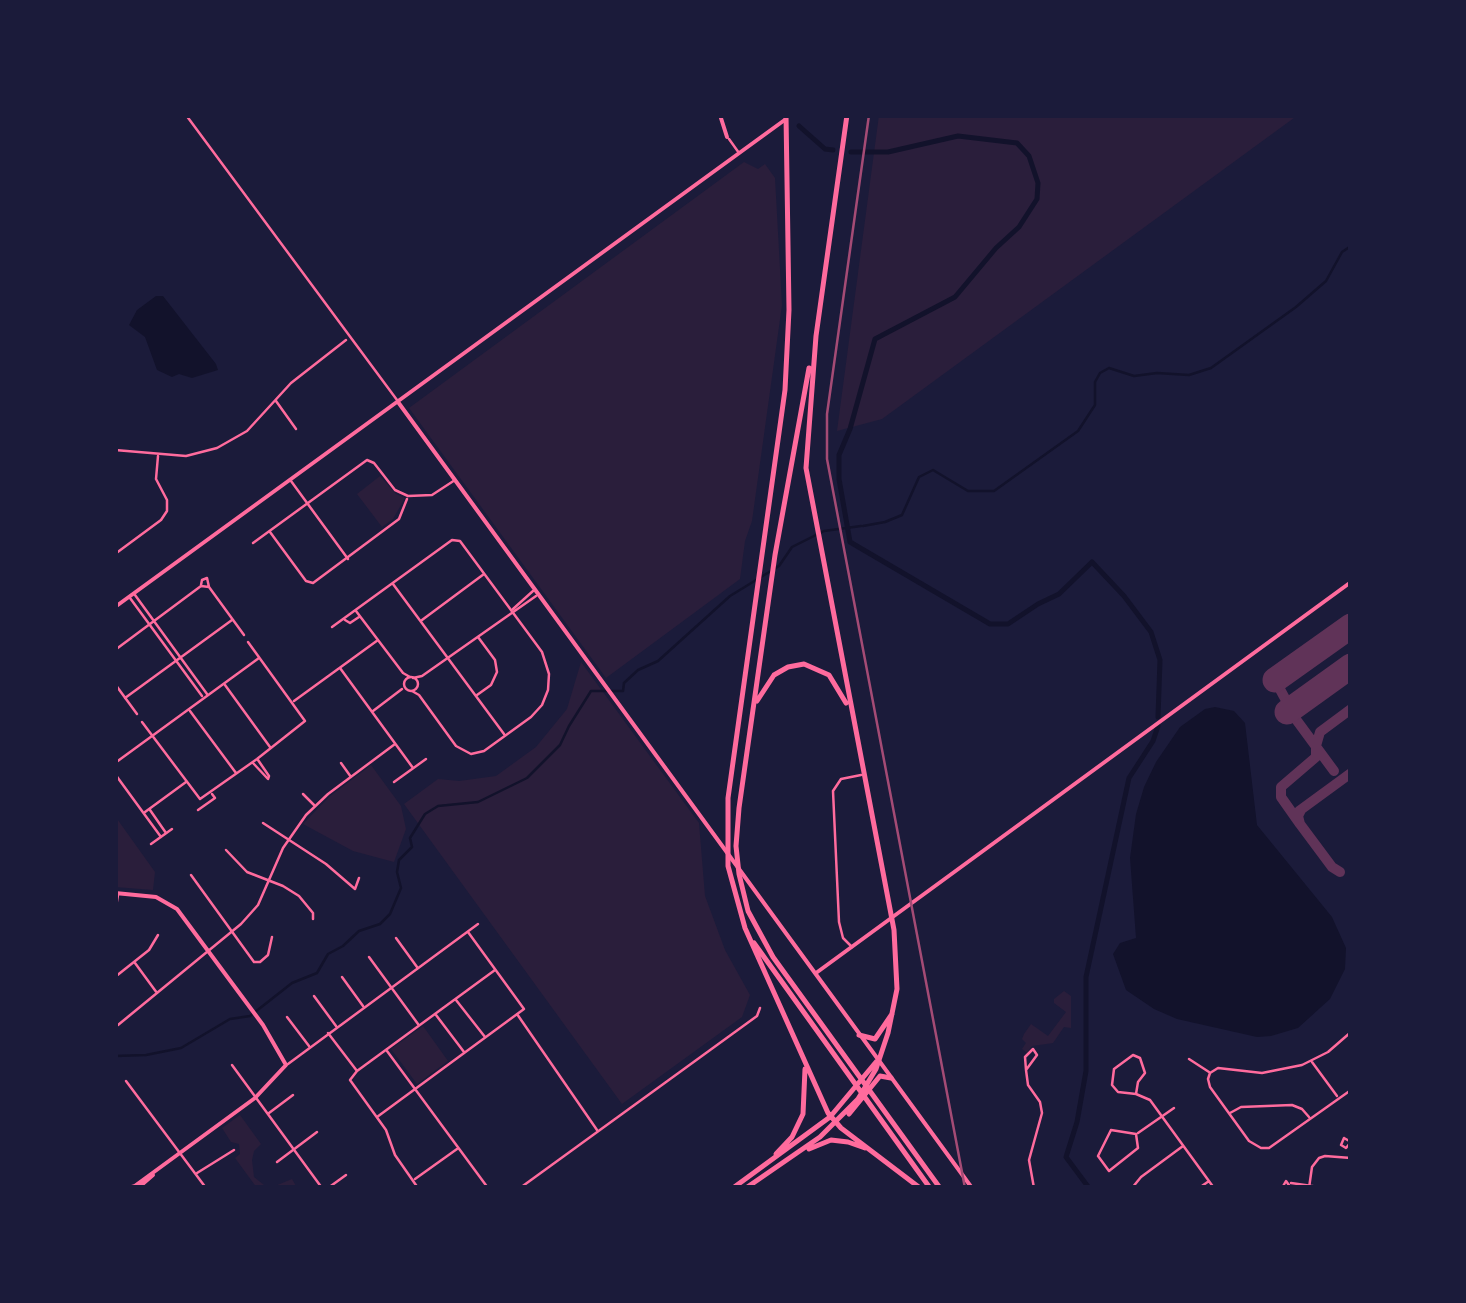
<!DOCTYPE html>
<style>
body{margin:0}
#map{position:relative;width:1466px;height:1303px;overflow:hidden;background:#1b1b3a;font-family:Spectral,serif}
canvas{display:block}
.frame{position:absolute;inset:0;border:118px solid #1b1b3a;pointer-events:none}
</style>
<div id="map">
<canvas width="1466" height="1303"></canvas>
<div class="frame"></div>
</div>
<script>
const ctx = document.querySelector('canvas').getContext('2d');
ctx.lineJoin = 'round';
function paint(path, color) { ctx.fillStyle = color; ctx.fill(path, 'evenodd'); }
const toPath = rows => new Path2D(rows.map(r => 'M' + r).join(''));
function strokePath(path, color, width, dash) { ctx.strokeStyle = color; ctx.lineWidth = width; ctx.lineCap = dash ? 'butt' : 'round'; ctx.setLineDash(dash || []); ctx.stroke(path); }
paint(toPath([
 [879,115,1298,115,882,419,837,431],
 [744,162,758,169,765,164,775,178,782,305,752,521,745,541,740,579,606,678,409,408],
 [380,476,396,494,405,498,393,519,382,527,357,494],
 [581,662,699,823,705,896,725,950,750,995,742,1017,622,1104,404,804,438,779,459,781,496,776,536,747,567,709],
 [371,765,401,806,406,829,394,862,353,851,303,824,329,797],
 [115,816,155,872,153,890,115,887],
 [1064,991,1071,996,1071,1028,1064,1027,1053,1043,1032,1046,1027,1053,1022,1049,1026,1043,1022,1039,1024,1034,1031,1024,1048,1036,1066,1012,1054,1003,1054,999],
 [423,1026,448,1061,417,1084,391,1049],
 [240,1115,261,1144,254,1151,252,1160,254,1177,264,1185,275,1186,292,1179,296,1186,257,1188,235,1158,240,1154,239,1144,231,1142,222,1128]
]), '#2a1e3b');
paint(toPath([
 [156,296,163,296,216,364,218,370,192,378,179,374,172,377,157,370,145,337,129,325,137,310],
 [1215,707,1234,711,1245,723,1257,825,1332,917,1346,948,1345,969,1330,999,1298,1028,1271,1036,1257,1037,1177,1019,1154,1009,1126,990,1113,954,1120,943,1136,938,1130,858,1136,814,1144,787,1156,762,1180,727,1205,709]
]), '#12122b');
strokePath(toPath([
 [863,526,885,522,902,515,919,477,933,470,968,491,994,491,1078,431,1095,405,1095,382,1100,373,1109,368,1134,376,1157,373,1189,375,1211,368,1296,307,1326,281,1342,252,1351,246],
 [115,1056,146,1055,181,1048,230,1019,250,1016,292,983,317,973,328,954,343,946,359,931,380,924,390,914,401,888,397,872,399,860,412,847,410,838,425,814,438,806,478,802,527,778,560,745,569,726,591,691,623,691,624,683,638,670,658,661,730,596,779,566,792,547,824,531,861,526]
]), '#12122b', 2.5);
strokePath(toPath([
 [799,126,825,149,833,150],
 [851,152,888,152,958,136,1017,143,1029,156,1038,183,1037,199,1019,227,996,248,955,297,875,339,850,429,839,455,839,479,850,542,990,624,1008,624,1038,604,1059,594,1092,562,1124,596,1151,632,1160,660,1158,717],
 [1089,1188,1066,1157,1077,1122,1086,1071,1086,977,1129,778,1153,741,1158,726]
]), '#12122b', 5);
strokePath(toPath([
 [1275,680,1295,717],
 [1301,702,1295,718,1334,771],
 [1316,746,1320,732,1351,709],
 [1301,810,1298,816,1300,824,1332,867,1340,872],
 [1299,811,1351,773],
 [1300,824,1281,797,1281,787,1316,757,1316,746]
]), '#603358', 10);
strokePath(toPath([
 [1275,680,1351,626],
 [1287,712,1351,666]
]), '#603358', 25);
strokePath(toPath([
 [186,115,397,400],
 [729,139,739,153],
 [276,401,296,429],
 [115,450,186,456,217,448,247,431,291,383,346,340],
 [291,481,348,559],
 [270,532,306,581,313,583,399,519,407,499],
 [253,543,367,460,374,463,395,490,408,496,432,495,455,480],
 [115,554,161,520,167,511,167,500,156,479,158,456],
 [393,584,504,734],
 [201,585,202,580,207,578,209,587],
 [135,595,207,694],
 [130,598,202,696],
 [513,609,533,591],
 [356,611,403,673,410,677],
 [345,620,350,623,359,617],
 [422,620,484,574],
 [332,627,452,540,460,541,542,652,549,674,548,690,542,705,531,717,484,751,471,754,456,746,419,695,412,691],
 [115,650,201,586,209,587,244,635],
 [340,668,413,768],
 '404 684a7 7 0 1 1 14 0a7 7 0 1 1-14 0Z',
 [413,678,422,676,536,596],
 [115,684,137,714],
 [225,685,270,747],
 [477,695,491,685,497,672,495,660,478,637],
 [125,698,232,620],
 [294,701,378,640],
 [190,711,236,773],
 [373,711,402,689],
 [142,722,200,799,257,759,305,721,248,642],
 [115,763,259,658],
 [253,763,268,779,269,776,258,760],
 [341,763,351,777],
 [115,774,161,837],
 [394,782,426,759],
 [303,794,314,805],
 [150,810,166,833],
 [198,810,215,798,212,794],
 [145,812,186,782],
 [263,823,326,864,355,889,359,878],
 [151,844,172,829],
 [226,850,247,872,283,886,299,896,313,913,313,919],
 [191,875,254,962,260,962,268,955,272,937],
 [115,913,118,895],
 [396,938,417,967],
 [852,947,843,938,839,922,833,791,841,779,861,775],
 [369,957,418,1024],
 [135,963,157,993],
 [115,977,149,950,158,935],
 [342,977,363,1006],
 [314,996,336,1026],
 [456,1000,485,1037],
 [517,1014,597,1130],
 [436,1015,464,1052],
 [287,1017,309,1046],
 [118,1025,241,924,258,905,283,848,306,815,328,794,395,744],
 [1351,1032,1328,1052,1302,1065,1262,1073,1218,1068,1210,1073,1208,1079,1210,1087,1249,1141,1261,1148,1269,1148,1351,1090],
 [328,1033,357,1071,350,1080,386,1130,395,1155,418,1188],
 [387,1051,488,1188],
 [1133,1055,1140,1058,1145,1073,1138,1082,1136,1094,1118,1092,1112,1085,1114,1069,1133,1055],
 [1189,1059,1209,1072],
 [1312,1062,1337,1096],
 [288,1064,478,924],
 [232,1065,322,1188],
 [1026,1070,1025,1057,1033,1049,1037,1055,1026,1070,1028,1085,1040,1102,1042,1113,1029,1160,1034,1188],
 [357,1071,495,970],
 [126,1081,206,1188],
 [1136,1094,1150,1100,1214,1188],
 [269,1113,293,1095],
 [1230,1113,1241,1107,1292,1105,1302,1109,1309,1117],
 [377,1117,524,1009,468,932],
 [1111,1130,1136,1134,1138,1148,1109,1171,1098,1156,1111,1130],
 [1138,1133,1174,1108],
 [1344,1138,1351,1142,1346,1148,1341,1145,1344,1138],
 [277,1162,317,1132],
 [197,1173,234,1150],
 [415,1179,457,1149],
 [1291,1183,1326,1188],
 [328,1188,346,1175],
 [520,1188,757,1016,760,1008],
 [1132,1188,1141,1177,1183,1146],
 [1199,1188,1209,1181],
 [1282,1188,1286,1181,1291,1188],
 [1309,1188,1312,1167,1319,1158,1325,1156,1351,1158]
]), '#ff6b9d', 2.5);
strokePath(toPath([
 [720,115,727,137],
 [398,402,972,1188],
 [115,607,786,119],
 [115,893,156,897,177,909,263,1025,286,1065,255,1098,132,1188],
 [816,973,1351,582],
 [138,1188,153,1175]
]), '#ff6b9d', 4);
strokePath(toPath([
 [786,115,789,310,785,390,728,798,728,866,745,928,828,1113,841,1128,920,1188],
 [809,368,775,555,739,808,736,846,739,874,748,911,773,957,940,1188],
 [757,701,774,675,788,667,804,664,829,675,846,703],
 [754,943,930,1188],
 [859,1035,875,1039,892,1014],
 [849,1114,880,1076,891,1078],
 [809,1149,831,1140,848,1142,865,1148],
 [776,1154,792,1137,803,1114,805,1069],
 [131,1188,133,1187],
 [733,1188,830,1117,876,1062],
 [746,1188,820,1137,858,1099,876,1069,888,1033,897,989,894,930,806,468,816,336,847,115]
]), '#ff6b9d', 5);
strokePath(toPath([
 [869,115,827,414,827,459,965,1188]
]), '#a44b75', 2.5);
</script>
